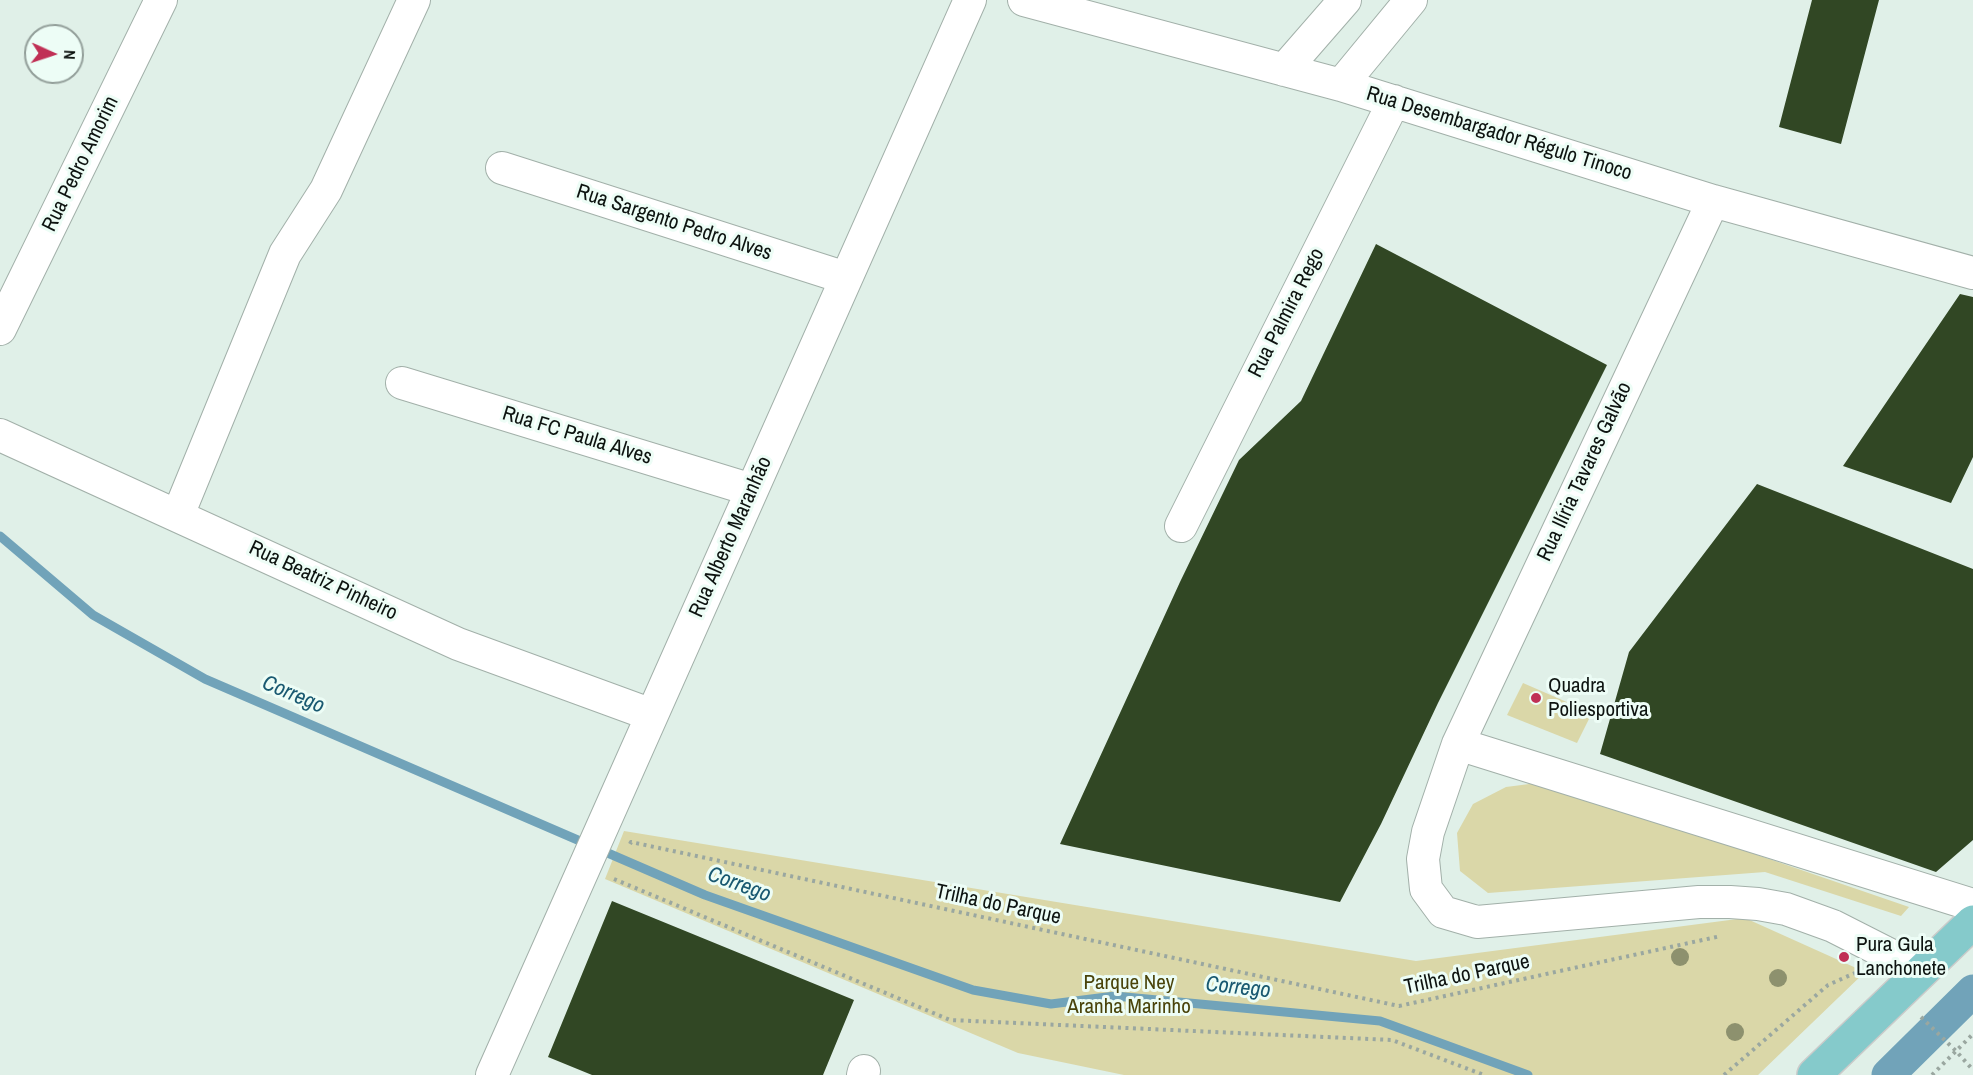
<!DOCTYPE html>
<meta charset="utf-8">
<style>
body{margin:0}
#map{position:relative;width:1973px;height:1075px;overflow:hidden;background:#e0f0e8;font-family:"Archivo Narrow",sans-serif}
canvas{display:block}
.north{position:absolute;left:24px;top:24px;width:60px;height:60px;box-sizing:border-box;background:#edfdf6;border:2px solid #939f9a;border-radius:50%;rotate:93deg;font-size:16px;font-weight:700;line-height:24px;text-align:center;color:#0d1310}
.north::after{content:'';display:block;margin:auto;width:21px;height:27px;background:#c03055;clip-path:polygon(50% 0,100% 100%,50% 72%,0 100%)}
</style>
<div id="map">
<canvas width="1973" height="1075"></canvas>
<div class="north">N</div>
</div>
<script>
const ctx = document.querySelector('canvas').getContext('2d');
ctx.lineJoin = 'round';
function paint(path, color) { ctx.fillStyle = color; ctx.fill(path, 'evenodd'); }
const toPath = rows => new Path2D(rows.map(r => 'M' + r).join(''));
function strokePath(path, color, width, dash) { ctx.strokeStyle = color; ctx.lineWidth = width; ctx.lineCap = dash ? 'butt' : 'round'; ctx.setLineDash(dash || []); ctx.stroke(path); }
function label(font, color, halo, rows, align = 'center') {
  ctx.font = font + ' "Archivo Narrow",sans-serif'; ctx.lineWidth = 6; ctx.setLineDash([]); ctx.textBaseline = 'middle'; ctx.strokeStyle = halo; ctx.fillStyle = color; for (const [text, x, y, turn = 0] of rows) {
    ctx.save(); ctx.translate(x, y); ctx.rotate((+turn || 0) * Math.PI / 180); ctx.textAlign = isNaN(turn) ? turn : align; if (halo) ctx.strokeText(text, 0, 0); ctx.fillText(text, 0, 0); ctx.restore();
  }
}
paint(toPath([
 [1523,683,1592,713,1577,743,1507,715],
 [1545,782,1909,907,1901,916,1765,872,1488,893,1460,871,1457,833,1473,804,1506,787],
 [624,831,1416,961,1745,918,1865,972,1758,1075,1124,1075,1018,1053,605,879]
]), '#dad7a8');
strokePath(toPath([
 [0,536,93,615,205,679,705,895,973,990,1051,1004,1115,996,1380,1021,1528,1075]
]), '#71a3b9', 9);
strokePath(toPath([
 [1888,1075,1973,991]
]), '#71a3b9', 33);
paint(toPath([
 [1812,0,1879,0,1841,144,1779,127],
 [1376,244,1607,365,1438,703,1381,824,1340,902,1060,844,1180,582,1239,460,1301,401],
 [1960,294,1973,297,1973,457,1951,503,1843,466],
 [1757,484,1973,569,1973,840,1936,872,1600,754,1629,652],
 [612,901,854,1000,823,1075,592,1075,548,1057]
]), '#314724');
const minor = toPath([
 [1024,0,1341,85,1713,201,1973,273],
 [1284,70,1345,0],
 [1341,85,1411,0],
 [502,168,846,278],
 [1713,201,1458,744,1428,832,1423,859,1426,889,1443,912,1477,922,1699,902,1730,902,1758,904,1786,909,1833,926,1894,957,1917,974],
 [0,329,161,0],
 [402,383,752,490],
 [0,435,458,644,652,715],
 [178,515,285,254,326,190,414,0],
 [1181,526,1394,101],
 [1458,744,1973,905],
 [492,1075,970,0],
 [863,1075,864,1071]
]);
const major = toPath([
 [1814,1075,1973,922]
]);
strokePath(minor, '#a2b0a9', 34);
strokePath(major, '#cacbca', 36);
strokePath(toPath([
 [630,844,631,842,1399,1006,1721,936],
 [614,879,950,1020,1392,1040,1484,1075],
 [1921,1017,1956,1051,1973,1070],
 [1724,1075,1828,985,1855,973],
 [1932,1075,1973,1034]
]), '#9aa7a0', 4, [3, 4.5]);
strokePath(minor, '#fff', 32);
strokePath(major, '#85cacb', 33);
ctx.fillStyle = '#8d916e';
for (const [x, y] of [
 [1680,957],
 [1778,978],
 [1735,1032]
]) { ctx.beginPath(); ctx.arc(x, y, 9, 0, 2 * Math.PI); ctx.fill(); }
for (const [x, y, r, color] of [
 [1536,698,6,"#c03055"],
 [1844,957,6,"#c03055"]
]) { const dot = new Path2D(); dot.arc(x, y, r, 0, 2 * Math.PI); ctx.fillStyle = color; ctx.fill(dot); strokePath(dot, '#edfdf6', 2); }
label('21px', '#0d1310', '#edfdf6', [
 ["Rua Desembargador Régulo Tinoco",1499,134,17],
 ["Rua Pedro Amorim",81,164,-64],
 ["Rua Sargento Pedro Alves",674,223,18],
 ["Rua Palmira Rego",1287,313,-63],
 ["Rua FC Paula Alves",577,436,17],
 ["Rua Ilíria Tavares Galvão",1585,472,-65],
 ["Rua Alberto Maranhão",731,537,-66],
 ["Rua Beatriz Pinheiro",323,581,25],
 ["Trilha do Parque",998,905,12],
 ["Trilha do Parque",1467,975,-12]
]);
label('21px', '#0d1310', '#edfdf6', [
 ["Quadra",1548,686],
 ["Poliesportiva",1548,710],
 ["Pura Gula",1856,945],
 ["Lanchonete",1856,969]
], 'left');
label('21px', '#49430a', '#edfdf6', [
 ["Parque Ney",1129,983],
 ["Aranha Marinho",1129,1007]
]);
label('italic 22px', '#195971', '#edfdf6', [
 ["Corrego",293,695,23],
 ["Corrego",739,885,20],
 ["Corrego",1238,988,6]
]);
</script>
